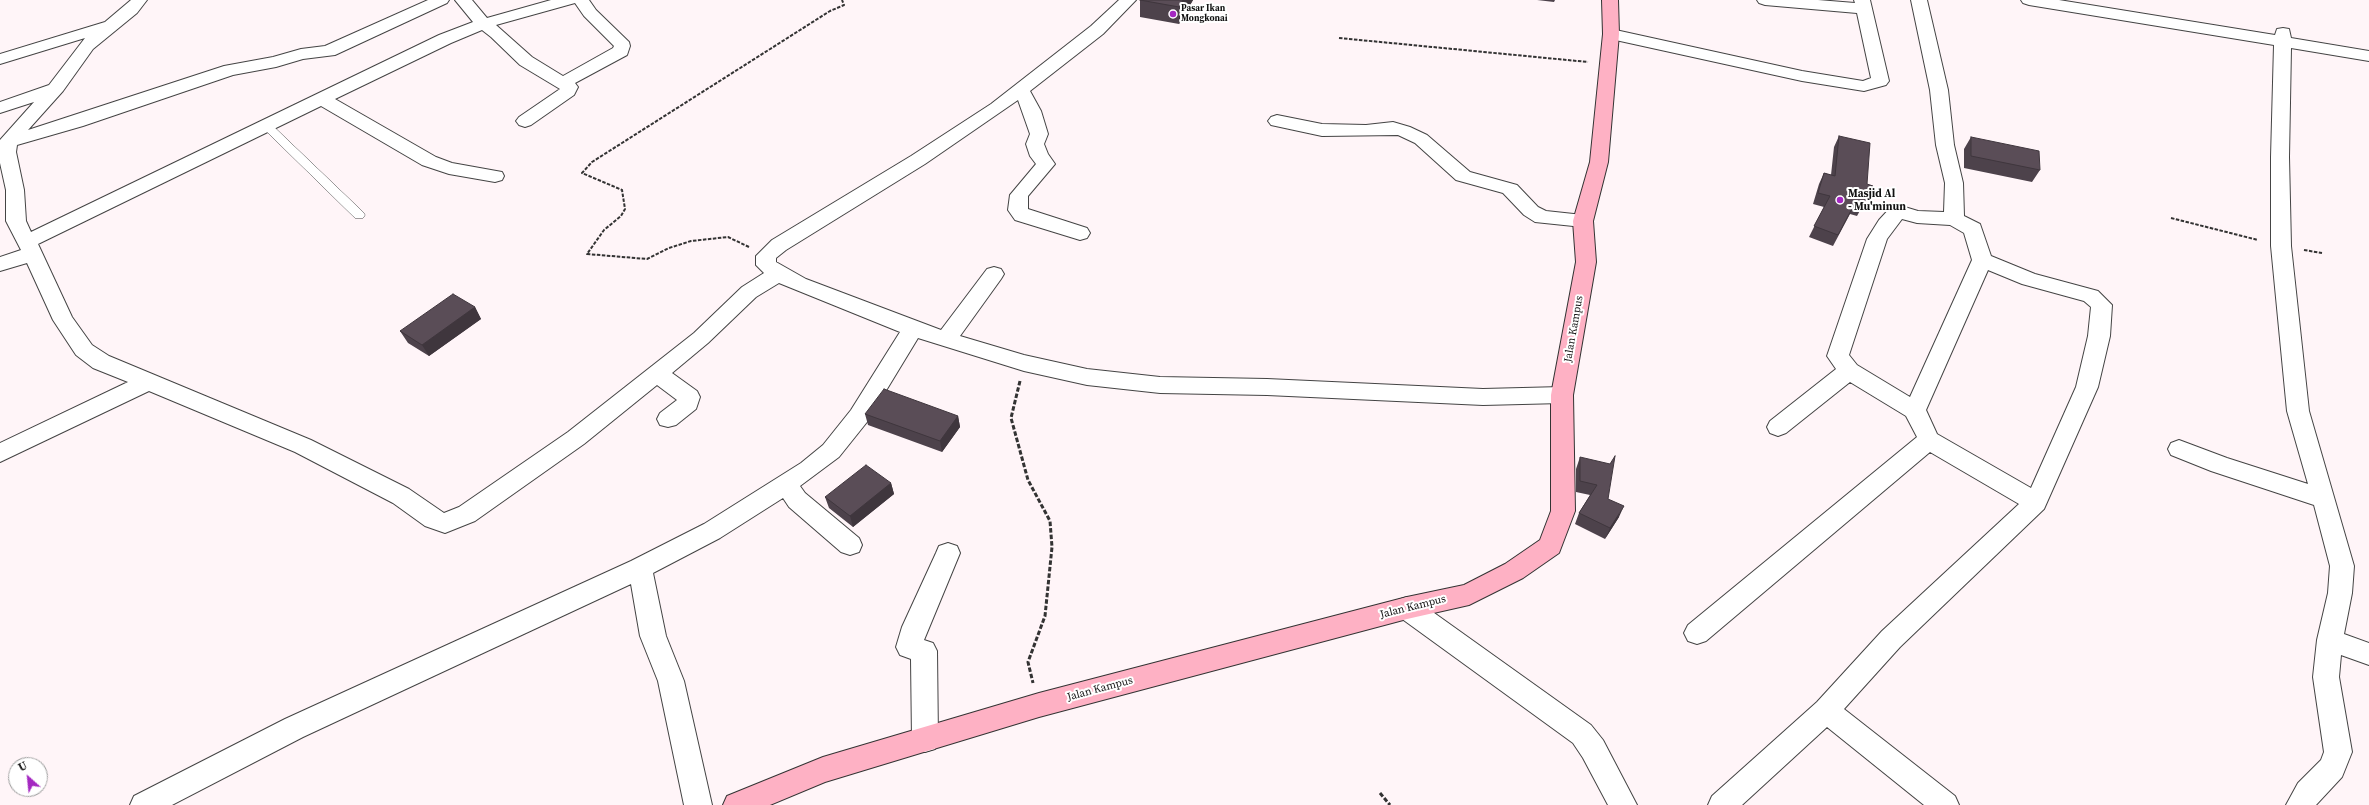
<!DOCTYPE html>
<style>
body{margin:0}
#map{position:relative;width:2369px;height:805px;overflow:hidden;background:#fff5f8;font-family:"Source Serif 4",serif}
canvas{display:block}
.north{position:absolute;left:8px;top:757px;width:40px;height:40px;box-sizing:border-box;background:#fff;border:1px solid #a0a0a0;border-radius:50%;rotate:333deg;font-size:11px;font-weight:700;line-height:16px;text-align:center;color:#111}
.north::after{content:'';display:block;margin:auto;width:14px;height:18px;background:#a428c1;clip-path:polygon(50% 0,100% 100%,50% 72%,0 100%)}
</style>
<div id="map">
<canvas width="2369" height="805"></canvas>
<div class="north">U</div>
</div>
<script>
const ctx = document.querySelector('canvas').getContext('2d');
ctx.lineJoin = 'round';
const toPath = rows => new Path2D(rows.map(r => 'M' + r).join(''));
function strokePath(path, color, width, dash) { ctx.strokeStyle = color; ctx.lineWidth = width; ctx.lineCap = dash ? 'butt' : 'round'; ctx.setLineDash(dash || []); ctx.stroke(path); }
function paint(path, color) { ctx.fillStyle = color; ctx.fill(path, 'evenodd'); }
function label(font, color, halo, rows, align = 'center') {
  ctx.font = font + ' "Source Serif 4",serif'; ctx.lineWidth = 4; ctx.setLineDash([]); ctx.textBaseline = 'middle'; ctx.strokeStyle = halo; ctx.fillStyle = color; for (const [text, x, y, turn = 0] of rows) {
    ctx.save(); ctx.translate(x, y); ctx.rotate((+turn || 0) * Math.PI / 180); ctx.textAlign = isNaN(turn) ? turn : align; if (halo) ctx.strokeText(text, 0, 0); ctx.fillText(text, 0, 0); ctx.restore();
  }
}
const lane = toPath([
 [267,123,271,124,363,212,365,215,363,218,355,218,263,128,262,126,267,123]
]);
const street = toPath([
 [131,0,147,0,137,13,93,49,63,91,28,130,224,66,273,57,301,49,325,46,428,0,449,0,447,3,335,55,303,59,276,67,233,75,83,126,17,145,16,152,24,190,26,221,31,232,439,35,473,22,455,0,472,0,487,18,551,0,589,0,596,10,629,42,630,46,627,55,575,83,578,87,574,95,531,125,525,127,519,125,516,121,519,117,560,89,520,65,491,37,482,30,451,43,335,99,436,157,452,163,502,172,504,176,502,180,495,182,449,174,422,165,321,106,38,244,72,317,92,345,109,356,311,440,409,489,444,513,459,507,568,432,694,333,742,287,764,273,756,265,756,256,772,240,911,156,991,104,1091,26,1119,0,1136,0,1103,34,1030,91,1041,111,1048,134,1044,144,1048,154,1055,164,1028,196,1028,209,1087,228,1090,233,1087,238,1080,240,1015,220,1008,210,1010,195,1036,164,1030,156,1026,144,1030,134,1018,100,925,164,786,250,776,258,776,262,806,279,941,330,987,269,994,267,1001,269,1004,274,1001,279,960,336,1024,355,1087,369,1160,377,1267,379,1483,389,1562,387,1570,389,1573,395,1570,401,1562,403,1483,405,1267,395,1160,393,1087,385,1024,371,918,338,867,422,839,457,800,486,805,493,859,538,862,545,859,552,850,555,841,552,789,507,783,498,720,538,653,573,666,636,684,681,712,805,684,805,658,681,640,636,631,584,303,737,172,805,130,805,134,796,285,719,631,561,704,524,801,463,823,445,851,410,900,332,779,283,756,297,708,343,672,373,697,391,700,397,696,409,676,425,668,427,660,425,657,419,660,413,677,400,657,385,584,444,475,521,445,533,425,526,393,503,295,452,149,391,0,462,0,443,128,382,93,368,76,355,53,320,27,263,0,271,0,257,21,250,6,221,6,190,0,163,0,140,34,102,0,113,0,102,49,85,85,38,0,64,0,54,105,22,131,0],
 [575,3,584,16,614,46,613,48,563,76,532,57,496,25,575,3],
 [1757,0,1818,0,1855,3,1854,0,1870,0,1889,81,1886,85,1864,91,1802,81,1611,39,1605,38,1603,34,1605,30,1611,29,1802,71,1863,81,1871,78,1857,13,1765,5,1759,3,1757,0],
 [1911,0,1927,0,1948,90,1954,145,1963,183,1964,216,1980,224,1991,256,2035,274,2098,291,2112,305,2110,336,2098,387,2044,509,1900,647,1844,709,1955,796,1959,805,1924,805,1827,727,1742,805,1708,805,1712,796,1817,702,1882,631,2019,504,1930,452,1706,641,1697,644,1688,641,1684,633,1688,625,1917,437,1906,416,1850,382,1786,433,1778,436,1770,433,1767,427,1770,421,1836,369,1827,356,1867,239,1879,220,1891,207,1898,205,1918,211,1944,212,1945,183,1936,145,1930,90,1911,0],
 [1902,219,1917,223,1950,225,1964,233,1972,260,1910,397,1857,365,1849,355,1887,239,1902,219],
 [1988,270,2022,284,2084,301,2091,307,2088,336,2076,387,2031,488,1937,434,1926,410,1988,270],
 [2021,0,2059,0,2275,35,2277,29,2283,28,2289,29,2291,38,2369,51,2369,61,2291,48,2289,157,2291,246,2309,411,2354,566,2352,593,2344,634,2369,643,2369,665,2341,655,2339,677,2352,752,2342,777,2316,805,2286,805,2298,783,2321,760,2324,752,2313,677,2317,640,2328,593,2330,566,2314,505,2211,471,2171,455,2168,449,2171,443,2179,440,2227,458,2308,484,2287,411,2271,246,2271,157,2274,45,2029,5,2023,3,2021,0],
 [1277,115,1322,124,1366,125,1393,122,1410,127,1427,135,1470,172,1517,185,1538,207,1546,211,1583,215,1590,216,1593,221,1590,226,1583,227,1535,222,1524,215,1503,193,1456,180,1415,143,1398,135,1322,136,1271,125,1268,121,1271,117,1277,115],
 [948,543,957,546,960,553,924,640,933,643,937,651,938,740,935,749,925,752,915,749,912,740,911,659,900,655,896,647,902,627,936,553,939,546,948,543],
 [1407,597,1416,600,1591,725,1603,740,1637,805,1608,805,1583,758,1573,743,1398,616,1395,608,1398,600,1407,597]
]);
const secondary = toPath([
 [1602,0,1618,0,1619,34,1608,162,1593,221,1596,262,1573,395,1575,511,1559,553,1523,578,1469,605,1407,619,1039,717,825,782,770,805,723,805,727,796,823,757,1039,693,1407,597,1464,585,1505,564,1540,540,1551,511,1551,395,1576,262,1573,221,1590,162,1603,34,1602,0]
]);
strokePath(lane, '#444', 1);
strokePath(street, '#444', 2);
strokePath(secondary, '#333', 2);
strokePath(toPath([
 [1339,38,1588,62],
 [2171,218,2258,240],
 [749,247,728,237,691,241,669,248,647,259,587,254,604,230,621,216,625,209,622,190,582,173,592,162,830,11,844,5,842,0],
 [2304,250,2322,253]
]), '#333', 2, [3.5, 1.5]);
strokePath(toPath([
 [1020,381,1011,418,1028,480,1050,521,1052,547,1045,616,1028,662,1033,683],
 [1380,793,1390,805]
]), '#333', 3, [4.5, 2]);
paint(lane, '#fff');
paint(street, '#fff');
paint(secondary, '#feb1c4');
paint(toPath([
 [1140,0,1193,0,1179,24,1140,17],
 [1537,0,1555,0,1554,2],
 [1839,136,1867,184,1868,196,1857,216,1850,214,1833,246,1809,237,1824,207,1813,204,1819,184,1824,173,1831,175,1834,147],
 [1971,137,2040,170,2032,182,1964,168,1964,149],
 [475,307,481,319,429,356,408,343,400,331],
 [865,414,958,416,960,427,942,452,868,425],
 [1580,457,1608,499,1619,517,1605,539,1575,524,1579,513,1590,495,1576,492,1576,469],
 [891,483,894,494,853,527,829,508,825,497]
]), '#4d424b');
paint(toPath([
 [1183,0,1193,0,1179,24,1179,7],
 [475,307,481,319,429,356,422,345],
 [958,416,960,427,942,452,940,441],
 [891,483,894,494,853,527,850,516],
 [1624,506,1619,517,1605,539,1610,528]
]), '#3f363d');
const building = toPath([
 [1140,0,1183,0,1179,7,1140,0],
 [1839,136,1870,143,1867,184,1873,186,1862,205,1855,203,1838,235,1814,226,1830,196,1818,193,1824,173,1835,176,1839,136],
 [1971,137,2039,151,2040,170,1971,156,1971,137],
 [453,294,475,307,422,345,400,331,453,294],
 [884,389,958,416,940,441,865,414,884,389],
 [1615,456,1608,499,1624,506,1610,528,1579,513,1597,485,1580,481,1580,457,1610,464,1615,456],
 [866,465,891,483,850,516,825,497,866,465]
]);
paint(building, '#5a4d57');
strokePath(building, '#3f363d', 1);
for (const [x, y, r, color] of [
 [1173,14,4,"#a428c1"],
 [1840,200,4,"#a428c1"]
]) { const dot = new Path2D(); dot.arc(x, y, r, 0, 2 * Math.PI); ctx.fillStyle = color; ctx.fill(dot); strokePath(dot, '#fff', 1.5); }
label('bold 9px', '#111', '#fff', [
 ["Pasar Ikan",1181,9],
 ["Mongkonai",1181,19]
], 'left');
label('bold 11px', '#111', '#fff', [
 ["Masjid Al",1848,194],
 ["- Mu'minun",1848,207]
], 'left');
label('11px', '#111', '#fff', [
 ["Jalan Kampus",1574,329,-80],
 ["Jalan Kampus",1413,607,-14],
 ["Jalan Kampus",1100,689,-15]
]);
</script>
